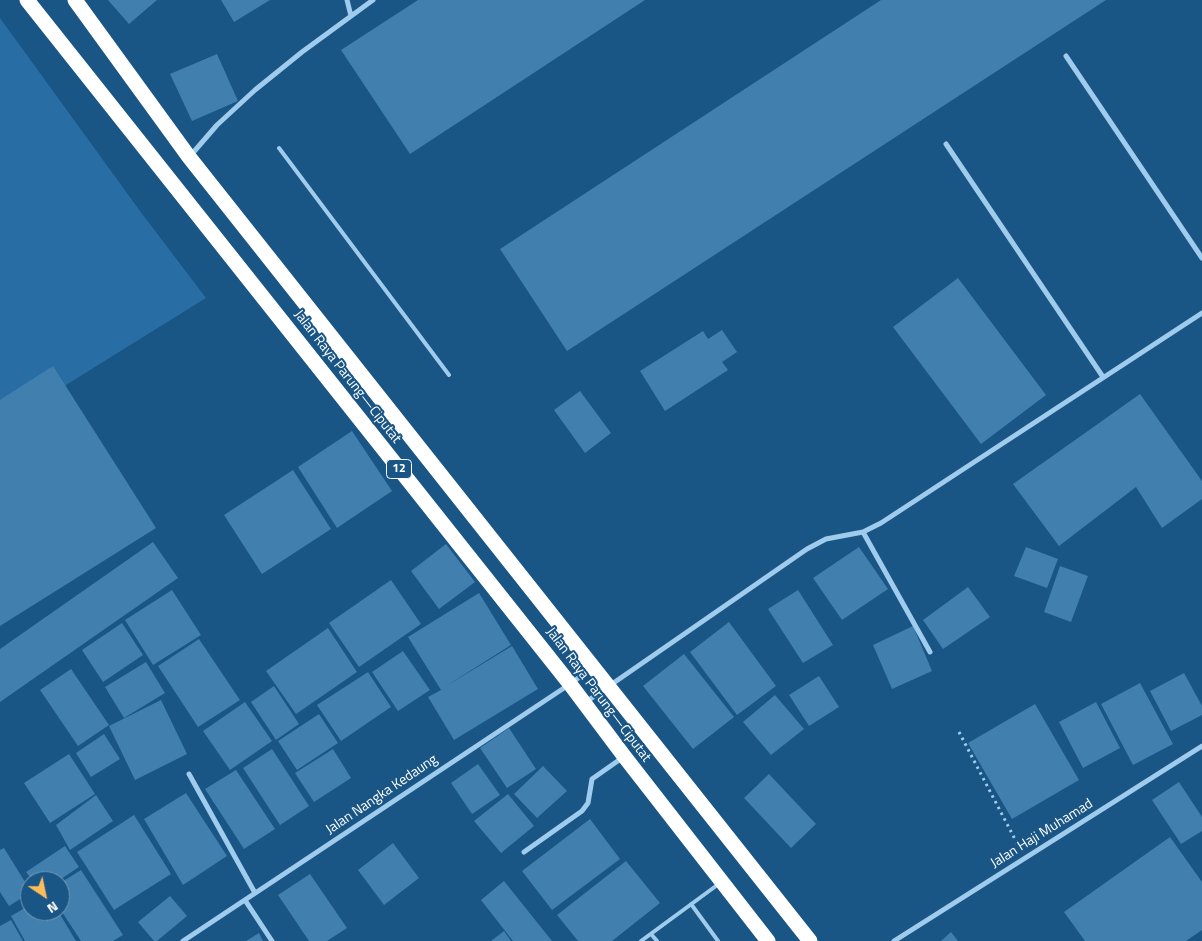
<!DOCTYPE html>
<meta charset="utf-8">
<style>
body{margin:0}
#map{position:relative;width:1202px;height:941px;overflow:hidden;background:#195585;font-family:"Titillium Web",sans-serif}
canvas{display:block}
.north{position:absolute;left:20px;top:871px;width:50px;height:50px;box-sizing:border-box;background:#195585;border:1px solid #7599b6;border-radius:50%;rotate:146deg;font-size:14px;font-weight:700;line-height:20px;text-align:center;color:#fff}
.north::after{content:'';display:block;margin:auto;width:18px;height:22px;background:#ffbc5a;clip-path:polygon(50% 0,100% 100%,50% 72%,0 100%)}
</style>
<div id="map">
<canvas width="1202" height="941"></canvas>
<div class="north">N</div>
</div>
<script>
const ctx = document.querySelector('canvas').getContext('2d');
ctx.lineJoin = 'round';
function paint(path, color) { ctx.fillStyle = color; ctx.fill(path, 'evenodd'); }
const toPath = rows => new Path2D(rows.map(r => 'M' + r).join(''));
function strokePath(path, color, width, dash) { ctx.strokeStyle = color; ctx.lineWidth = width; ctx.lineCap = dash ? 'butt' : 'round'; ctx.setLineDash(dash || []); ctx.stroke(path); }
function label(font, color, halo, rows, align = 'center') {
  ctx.font = font + ' "Titillium Web",sans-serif'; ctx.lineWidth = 4; ctx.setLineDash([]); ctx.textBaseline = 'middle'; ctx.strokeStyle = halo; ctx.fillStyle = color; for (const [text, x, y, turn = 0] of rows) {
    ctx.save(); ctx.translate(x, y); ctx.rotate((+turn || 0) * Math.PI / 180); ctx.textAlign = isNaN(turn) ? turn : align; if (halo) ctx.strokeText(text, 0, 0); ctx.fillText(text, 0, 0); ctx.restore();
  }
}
paint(toPath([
 [0,18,140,211,206,298,0,426]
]), '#286da3');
paint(toPath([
 [108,0,157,0,129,24],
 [221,0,270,0,234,22],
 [418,0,645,0,410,154,341,50],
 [881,0,1106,0,567,351,500,249],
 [217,54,238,101,192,121,170,74],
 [958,278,1046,395,981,444,893,327],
 [722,330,737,352,722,362,728,370,665,411,640,371,703,331,708,339],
 [53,366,156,528,0,626,0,400],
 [580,391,611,433,585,453,554,410],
 [1140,394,1202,481,1202,499,1162,528,1136,487,1059,546,1013,484],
 [352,431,392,491,337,528,298,467],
 [293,470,331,529,262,574,224,515],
 [153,542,178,578,0,702,0,649],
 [446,544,475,582,439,609,411,571],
 [859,547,888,589,842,620,813,578],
 [1026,547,1058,559,1047,588,1014,576],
 [1060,566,1088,576,1071,622,1044,612],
 [391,580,421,624,359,667,329,623],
 [968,587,990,617,943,649,923,620],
 [172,590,201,635,153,665,125,620],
 [798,590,833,645,803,663,768,609],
 [479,593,511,645,443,688,512,646,538,689,454,740,428,697,441,690,408,637],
 [729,622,776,686,737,715,690,652],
 [122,623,143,655,103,682,82,650],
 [913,626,932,671,892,689,873,645],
 [328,628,357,672,296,714,266,671],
 [199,639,240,700,198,727,158,666],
 [403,651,430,690,398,711,372,672],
 [684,654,734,717,693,749,643,686],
 [146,662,165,693,124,718,105,687],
 [71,669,109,725,78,746,40,690],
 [368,672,391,707,341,741,317,705],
 [1184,673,1202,706,1202,715,1171,731,1150,691],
 [819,676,839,707,809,726,789,695],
 [1140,683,1173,744,1133,765,1101,704],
 [274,686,299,724,276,740,251,702],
 [775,695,804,729,771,755,743,722],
 [161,700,187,754,135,780,109,726],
 [245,702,272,741,230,770,203,731],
 [1096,702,1120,748,1083,768,1059,722],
 [1035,704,1079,780,1012,819,968,743],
 [319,714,338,743,297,770,278,741],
 [509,728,536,769,507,788,480,748],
 [104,734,120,759,91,777,76,753],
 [272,749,309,806,280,825,243,768],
 [333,749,351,778,314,802,295,773],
 [69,754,95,794,50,823,24,783],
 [478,764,500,795,472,814,451,783],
 [543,766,567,791,537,818,514,794],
 [236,770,275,829,244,849,205,789],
 [769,774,816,824,791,848,744,798],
 [1179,782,1202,817,1202,831,1181,844,1152,800],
 [186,793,227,856,183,885,144,819],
 [508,794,534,826,501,853,474,821],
 [96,795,113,821,70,850,56,825],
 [134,815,171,874,114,910,77,852],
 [590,819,620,859,552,910,522,871],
 [1170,837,1202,882,1202,930,1186,941,1085,941,1064,912],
 [393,843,419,878,384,905,358,870],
 [65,846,79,867,58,881,33,881,26,872],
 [4,848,30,890,30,893,9,906,0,892,0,850],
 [626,861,660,903,612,941,578,941,557,915],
 [81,870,123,935,113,941,81,941,60,909,60,883],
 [310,874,347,928,327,941,309,941,278,895],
 [504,881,552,941,513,941,481,900],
 [170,896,187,916,157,941,154,941,138,922],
 [30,905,30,911,58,911,76,941,25,941,11,916],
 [11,920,23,941,0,941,0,926],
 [504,931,511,941,491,941],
 [951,932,958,941,941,941],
 [259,933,263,941,246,941]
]), '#417faf');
strokePath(toPath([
 [959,732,1018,845]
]), '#9fcbec', 3, [2.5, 4]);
strokePath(toPath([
 [279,148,449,375],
 [691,904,718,941],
 [651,934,657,941],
 [641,941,720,883]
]), '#9fcbec', 4);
strokePath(toPath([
 [347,0,351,16],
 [1066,56,1202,258],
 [946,144,1103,377],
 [191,155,217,125,255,90,302,52,373,0],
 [863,532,930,652],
 [586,702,807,549,826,539,863,532,881,523,1202,313],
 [189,774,255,893],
 [524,852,582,811,588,803,592,779,622,758],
 [245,900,272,941],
 [183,941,570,684,592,668],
 [894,941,1202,746]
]), '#9fcbec', 5);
strokePath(toPath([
 [27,0,570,684,624,756,768,941],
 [75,0,189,157,810,941]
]), '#fff', 15);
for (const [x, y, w] of [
 [399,469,25]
]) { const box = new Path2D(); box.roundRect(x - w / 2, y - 9.5, w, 19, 4); ctx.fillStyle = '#195585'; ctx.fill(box); strokePath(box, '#fff', 1); }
label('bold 12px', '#fff', null, [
 ["12",399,469]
]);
label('14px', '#fff', '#195585', [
 ["Jalan Raya Parung—Ciputat",347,377,52],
 ["Jalan Raya Parung—Ciputat",598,695,53],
 ["Jalan Nangka Kedaung",382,795,-34],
 ["Jalan Haji Muhamad",1042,834,-32]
]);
</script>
